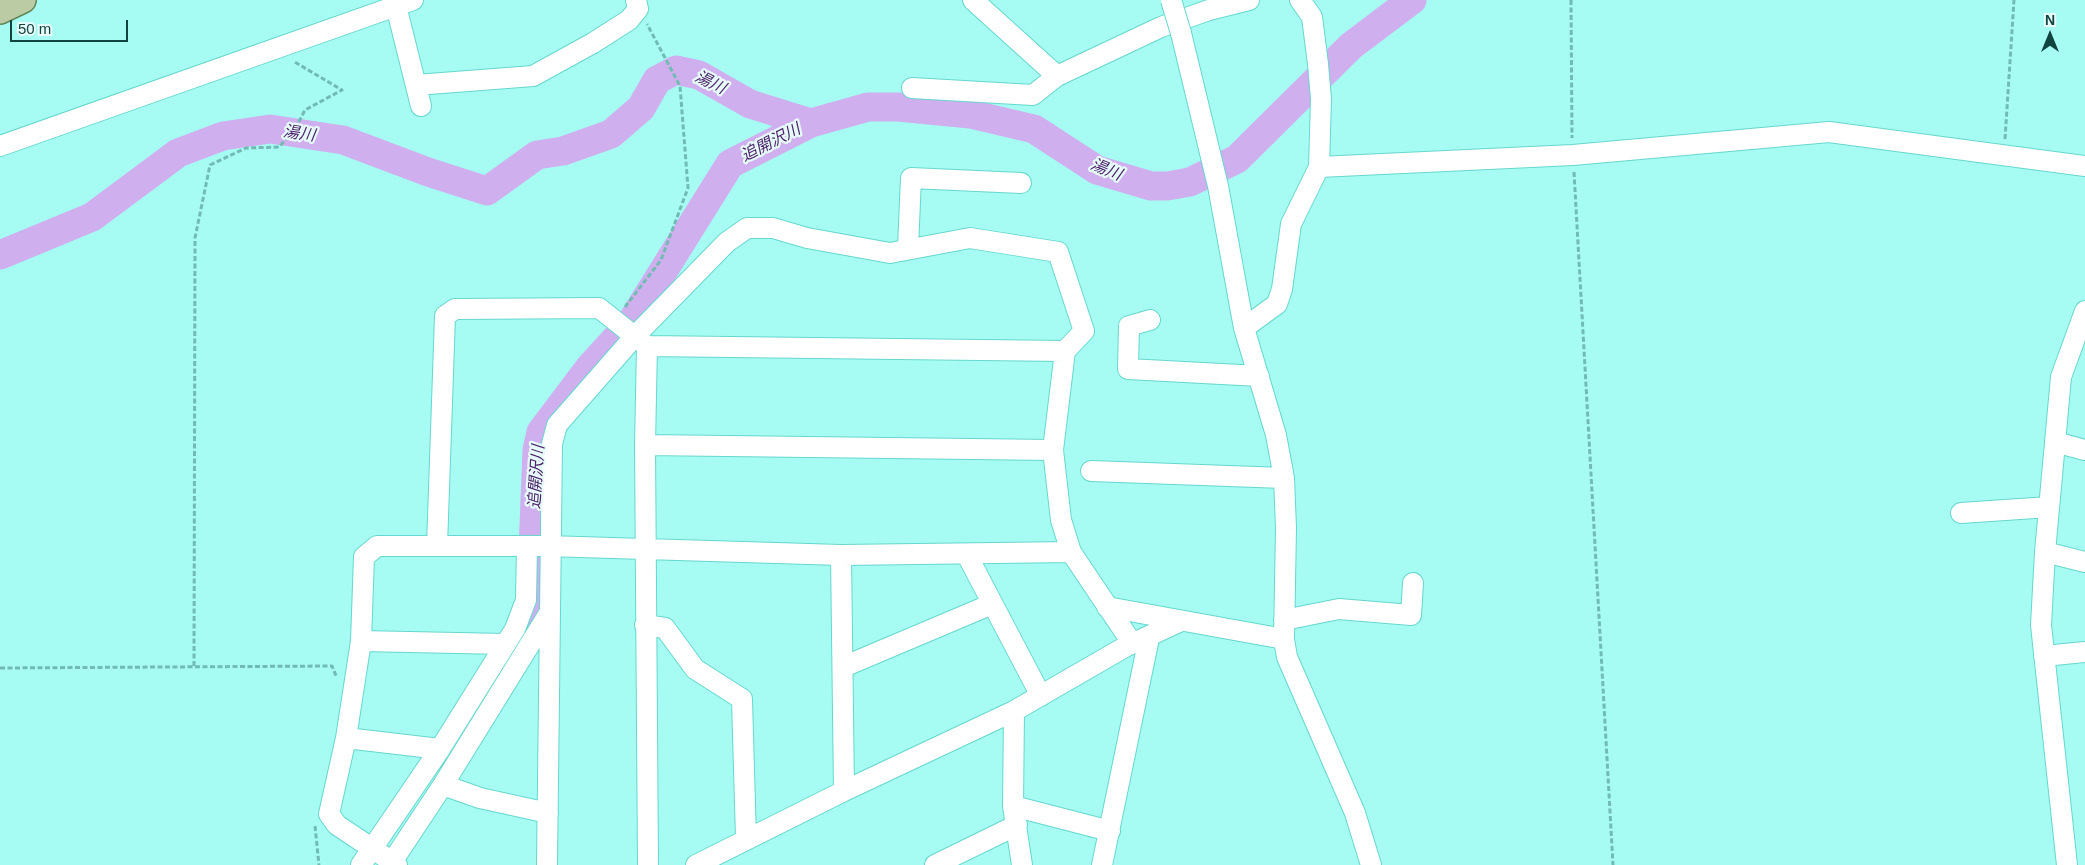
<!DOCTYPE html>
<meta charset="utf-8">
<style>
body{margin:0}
#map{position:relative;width:2085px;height:865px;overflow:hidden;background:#a6fcf3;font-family:Helvetica,sans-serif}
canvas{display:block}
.north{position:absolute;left:2025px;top:10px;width:50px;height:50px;-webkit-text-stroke:4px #e7fbf9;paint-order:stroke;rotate:0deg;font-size:14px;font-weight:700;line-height:20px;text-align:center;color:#11433f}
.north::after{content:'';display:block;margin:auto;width:18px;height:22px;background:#11433f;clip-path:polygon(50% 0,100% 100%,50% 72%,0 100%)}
.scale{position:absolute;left:10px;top:20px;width:118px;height:22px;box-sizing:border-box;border:2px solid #11433f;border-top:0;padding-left:6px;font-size:15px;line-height:18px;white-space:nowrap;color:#11433f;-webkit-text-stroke:4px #e7fbf9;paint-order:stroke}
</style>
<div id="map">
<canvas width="2085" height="865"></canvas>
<div class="north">N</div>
<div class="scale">50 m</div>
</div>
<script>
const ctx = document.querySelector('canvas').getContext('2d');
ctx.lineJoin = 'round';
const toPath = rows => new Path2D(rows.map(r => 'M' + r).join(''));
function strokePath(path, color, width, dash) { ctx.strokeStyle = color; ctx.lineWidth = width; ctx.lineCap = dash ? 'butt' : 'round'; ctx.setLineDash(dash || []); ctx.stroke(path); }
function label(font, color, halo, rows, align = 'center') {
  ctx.font = font + ' Helvetica,"Noto Sans JP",sans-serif'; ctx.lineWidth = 4.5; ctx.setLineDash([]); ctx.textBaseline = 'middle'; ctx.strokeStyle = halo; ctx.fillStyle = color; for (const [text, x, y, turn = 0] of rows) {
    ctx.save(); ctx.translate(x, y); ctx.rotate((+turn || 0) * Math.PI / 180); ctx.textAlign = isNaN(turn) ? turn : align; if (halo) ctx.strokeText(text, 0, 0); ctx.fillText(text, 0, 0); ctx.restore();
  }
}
strokePath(toPath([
 [0,255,92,217,178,153,223,136,270,129,343,140,428,172,487,191,537,155,563,151,611,134,641,108,657,80,676,70,699,75,750,104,811,123],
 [495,679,531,619,536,590,533,550,537,450,541,432,590,367,632,321,730,164,811,123,868,107,898,107,970,114,1034,129,1097,170,1151,186,1167,186,1190,182,1237,159,1351,46,1412,0]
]), '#d0afef', 29);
const minor = toPath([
 [392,0,396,6,421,106],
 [973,0,1057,76],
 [1181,33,1218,186,1244,328,1276,435,1284,478,1286,528,1284,639,1287,657,1355,813,1371,865],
 [416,85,533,76,593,43,629,20,638,9,636,0],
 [912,88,1033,95,1057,76,1161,27,1209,10,1249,0],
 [0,146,413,0],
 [1319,167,1573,155,1829,132,2085,166],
 [908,248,911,178,1021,183],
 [1150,320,1129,326,1128,369,1259,376],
 [1244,328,1277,304,1282,289,1291,224,1319,167,1321,99,1318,64,1312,17,1300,0],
 [647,346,1065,351],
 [2055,442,2085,450],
 [645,445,1053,450],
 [1091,471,1284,478],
 [1961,513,2049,507],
 [437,546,445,316,455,309,599,308,647,346,645,445,648,865],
 [2045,552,2085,562],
 [841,555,844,791],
 [967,555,1041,696],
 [1107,607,1284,639],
 [1284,620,1339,609,1411,615,1413,583],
 [645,625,665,628,695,669,742,699,746,839],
 [361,641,505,644],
 [2044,656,2085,652],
 [843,667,992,604],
 [1014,711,1013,806,1022,865],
 [346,738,440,749],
 [443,785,480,798,548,813],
 [1013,806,1110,831],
 [361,865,440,749,515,629,526,600,527,547],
 [390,865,443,785,548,615],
 [397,865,337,825,329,814,346,738,361,641,364,557,377,546,547,546,841,555,1071,552],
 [547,865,552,444,557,425,635,336,727,242,747,228,773,228,807,238,890,253,970,238,1058,252,1084,331,1065,351,1053,450,1061,520,1071,552,1132,643],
 [696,865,844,791,1014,711,1125,647,1179,622],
 [935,865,1017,825],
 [1102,865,1149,638],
 [2067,865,2041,625,2045,552,2061,377,2085,311]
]);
const major = toPath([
 [0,11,23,0]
]);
strokePath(minor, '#66d7cd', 22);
strokePath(major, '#628659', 28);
strokePath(toPath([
 [1571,0,1572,138],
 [2005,139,2014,0],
 [1574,172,1613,865],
 [625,307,661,260,688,188,680,86,647,24],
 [194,666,195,238,210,165,246,148,279,147,295,129,305,110,342,90,293,61],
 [0,668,332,666,337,678],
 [315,826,319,865]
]), '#72bbb4', 3, [5, 2.5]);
strokePath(minor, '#fff', 20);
strokePath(major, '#bbcca4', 25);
const minorBridge = toPath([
 [1171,0,1181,33]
]);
strokePath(minorBridge, '#66d7cd', 22, []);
strokePath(minorBridge, '#fff', 20);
label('italic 16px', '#4c226b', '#e7fbf9', [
 ["湯川",710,83,26],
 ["湯川",299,134,8],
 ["追開沢川",771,143,-27],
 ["湯川",1106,170,22],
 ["追開沢川",537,477,-86]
]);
</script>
